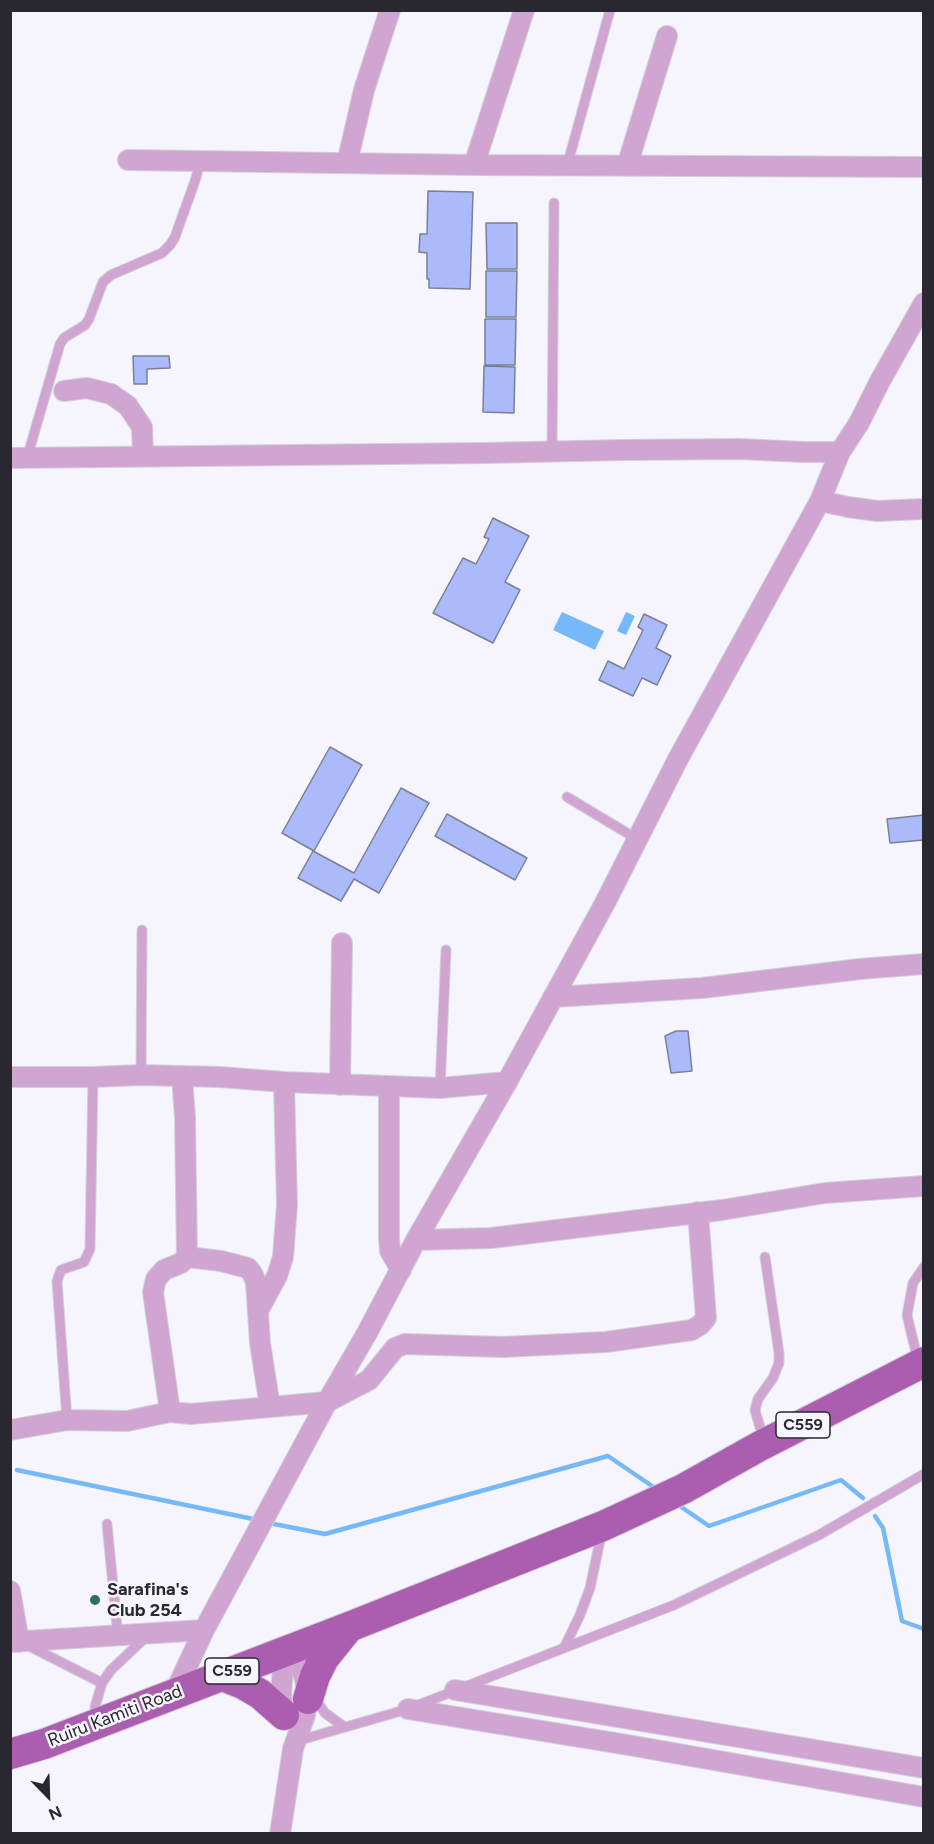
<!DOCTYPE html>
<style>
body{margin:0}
#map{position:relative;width:934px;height:1844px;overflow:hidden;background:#f6f4fd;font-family:Figtree,sans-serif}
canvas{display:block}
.frame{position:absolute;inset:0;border:12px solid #29272f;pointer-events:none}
.north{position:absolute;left:18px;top:1766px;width:60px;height:60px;-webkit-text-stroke:4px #f6f4fd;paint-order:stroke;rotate:157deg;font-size:16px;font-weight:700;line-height:24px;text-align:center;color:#29272f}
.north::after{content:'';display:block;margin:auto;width:21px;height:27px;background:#29272f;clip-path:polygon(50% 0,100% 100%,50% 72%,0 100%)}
</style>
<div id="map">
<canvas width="934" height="1844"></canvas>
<div class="frame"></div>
<div class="north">N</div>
</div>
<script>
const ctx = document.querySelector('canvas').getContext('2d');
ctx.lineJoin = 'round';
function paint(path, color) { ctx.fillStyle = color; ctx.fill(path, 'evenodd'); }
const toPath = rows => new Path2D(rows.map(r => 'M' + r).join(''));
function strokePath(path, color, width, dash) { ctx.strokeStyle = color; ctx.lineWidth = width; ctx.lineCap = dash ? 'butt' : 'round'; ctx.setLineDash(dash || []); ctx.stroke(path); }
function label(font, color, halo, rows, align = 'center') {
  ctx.font = font + ' Figtree,sans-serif'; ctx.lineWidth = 5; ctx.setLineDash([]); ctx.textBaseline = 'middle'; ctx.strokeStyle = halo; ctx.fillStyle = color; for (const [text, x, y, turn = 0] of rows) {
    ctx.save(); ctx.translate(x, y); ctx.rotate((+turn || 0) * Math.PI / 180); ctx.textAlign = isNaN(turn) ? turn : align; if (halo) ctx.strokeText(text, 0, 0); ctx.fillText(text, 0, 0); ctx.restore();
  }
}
paint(toPath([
 [562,612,604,631,595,650,553,630],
 [626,612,635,616,626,635,617,631]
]), '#76b9f9');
strokePath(toPath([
 [17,1470,258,1520],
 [677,1504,709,1526,841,1480,863,1498],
 [875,1516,883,1528,902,1621,924,1629],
 [269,1523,325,1534,608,1456,655,1488]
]), '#76b9f9', 4.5);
const building = toPath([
 [428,191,473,192,470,289,429,288,429,279,427,279,427,253,419,252,420,234,427,234,428,191],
 [486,223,517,223,517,269,487,269,486,223],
 [486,271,517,271,516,317,486,317,486,271],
 [485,319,516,319,515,365,485,365,485,319],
 [133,356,169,356,170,368,147,369,147,384,134,384,133,356],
 [484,366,515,367,514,413,483,412,484,366],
 [493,518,529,536,505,582,520,590,493,643,433,613,463,558,476,564,489,539,484,537,493,518],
 [644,614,667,625,656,648,671,656,657,685,642,678,633,696,599,680,608,661,624,669,643,630,638,627,644,614],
 [330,747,362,765,314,851,282,833,330,747],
 [401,788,429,803,379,893,354,879,341,901,298,878,313,851,354,873,401,788],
 [447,814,527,858,515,880,435,836,447,814],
 [924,815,924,840,890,843,887,819,924,815],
 [676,1031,688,1031,692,1071,671,1073,665,1036,676,1031]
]);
paint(building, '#abbafa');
strokePath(building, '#7a8094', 1.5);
const lane = toPath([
 [567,166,610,10],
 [552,451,554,203],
 [27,458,60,344,64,338,85,325,89,319,103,282,111,275,162,253,170,245,175,237,196,178,200,161],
 [567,797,637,839],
 [141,1075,142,930],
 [440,1088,446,950],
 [918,1361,907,1315,913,1283,924,1267],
 [67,1420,57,1281,61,1270,84,1262,90,1249,93,1077],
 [764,1441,755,1410,758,1399,773,1378,779,1363,779,1353,765,1257],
 [107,1524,118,1636],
 [27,1645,102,1683],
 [564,1648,580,1615,590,1588,602,1531],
 [314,1697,325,1713,343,1726],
 [95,1707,102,1683,111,1670,147,1636],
 [297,1741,408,1709,674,1605,819,1535,924,1474]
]);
const street = toPath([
 [128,160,474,165,924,167],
 [347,163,364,90,390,10],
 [474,165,524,10],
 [627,166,667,36],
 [64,391,87,388,111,394,128,406,142,427,143,456],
 [10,458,484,453,623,450,739,449,804,452,840,452],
 [820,501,848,507,877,511,924,509],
 [553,997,702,988,860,969,924,964],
 [182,1076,185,1118,187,1257,181,1263,164,1270,156,1279,153,1292,170,1412,191,1414,327,1402,369,1380,395,1348,405,1344,503,1347,606,1342,692,1330,700,1325,706,1318,698,1212],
 [10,1077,93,1077,141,1075,220,1077,284,1082,440,1088,507,1082],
 [340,1085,342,943],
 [389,1087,389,1238,390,1251,401,1270],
 [416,1240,491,1238,722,1210,825,1193,924,1186],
 [187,1257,221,1261,248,1268,252,1273,256,1282,260,1343,270,1407],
 [259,1309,277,1276,283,1257,287,1205,284,1082],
 [10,1430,67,1420,127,1421,170,1412],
 [10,1591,19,1642],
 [10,1642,204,1630],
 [284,1651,281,1696,285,1717],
 [455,1690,924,1768],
 [175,1692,204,1630,327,1402,367,1333,416,1240,507,1082,606,901,678,759,820,501,840,452,859,423,880,381,924,303],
 [408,1709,628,1745,924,1797],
 [280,1834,293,1749,305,1715,308,1699,305,1679,294,1648]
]);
const primary = toPath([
 [220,1675,243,1684,260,1694,284,1715],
 [308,1699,315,1676,324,1658,349,1627],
 [10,1754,44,1744,349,1627,603,1526,683,1489,760,1446,924,1362]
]);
strokePath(lane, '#d1cfd8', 11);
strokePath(street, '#d1cfd8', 22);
strokePath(primary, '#d1cfd8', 32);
strokePath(lane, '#d0a5d2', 9);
strokePath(street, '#d0a5d2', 20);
strokePath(primary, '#ab5db0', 30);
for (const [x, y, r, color] of [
 [95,1600,6,"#306f5d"]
]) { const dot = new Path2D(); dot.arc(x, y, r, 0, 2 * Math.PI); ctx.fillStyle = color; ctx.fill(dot); strokePath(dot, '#f6f4fd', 2); }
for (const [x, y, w] of [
 [803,1425,54],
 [232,1671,54]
]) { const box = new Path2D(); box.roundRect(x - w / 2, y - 13, w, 26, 4.5); ctx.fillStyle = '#f6f4fd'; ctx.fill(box); strokePath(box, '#29272f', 1.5); }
label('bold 16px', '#29272f', null, [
 ["C559",803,1425],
 ["C559",232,1671]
]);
label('bold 18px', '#29272f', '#f6f4fd', [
 ["Sarafina's",107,1590],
 ["Club 254",107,1611]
], 'left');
label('18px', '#29272f', '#f6f4fd', [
 ["Ruiru Kamiti Road",115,1716,-21]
]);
</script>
